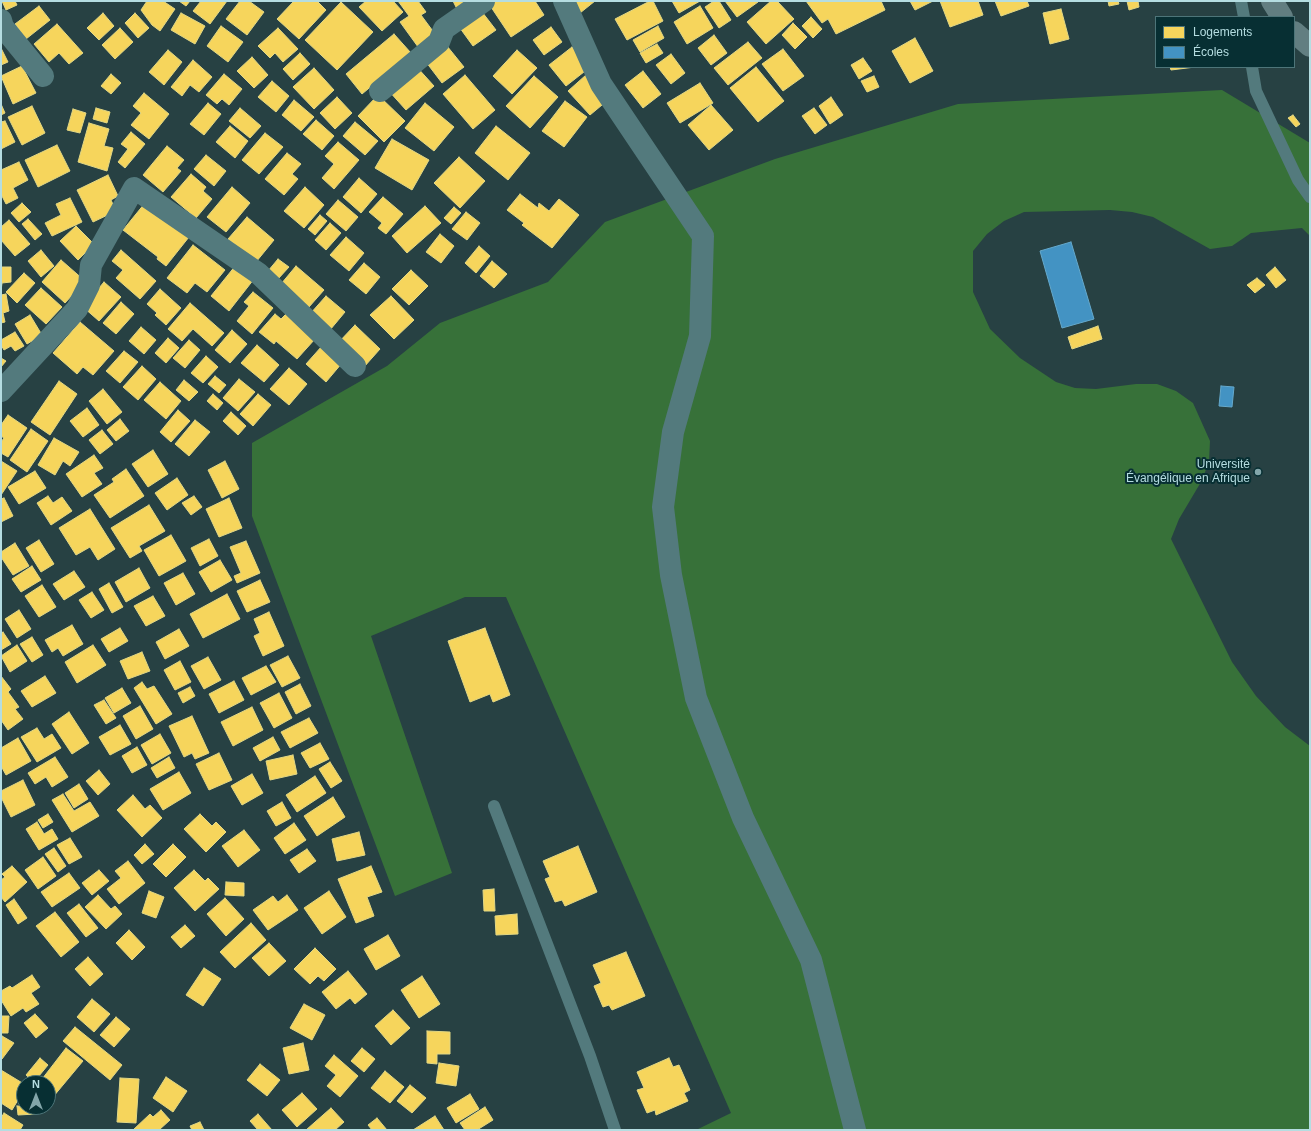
<!DOCTYPE html>
<meta charset="utf-8">
<style>
body{margin:0}
#map{position:relative;width:1311px;height:1131px;overflow:hidden;background:#274143;font-family:Helvetica,sans-serif}
canvas{display:block}
.frame{position:absolute;inset:0;border:2px solid #b5dde1;pointer-events:none}
.legend{position:absolute;left:1155px;top:16px;width:140px;height:52px;box-sizing:border-box;background:#072f33;border:1px solid #4d7579;margin:0;padding:5px 7px;list-style:none;font-size:12px;color:#b5dde1}
.legend li{display:flex;align-items:center;gap:8px;height:20px}
.legend b{width:20px;border:1px solid #4d7579}
.north{position:absolute;left:16px;top:1075px;width:40px;height:40px;box-sizing:border-box;background:#072f33;border:1px solid #4d7579;border-radius:50%;rotate:0deg;font-size:11px;font-weight:700;line-height:16px;text-align:center;color:#b5dde1}
.north::after{content:'';display:block;margin:auto;width:14px;height:18px;background:#83a6aa;clip-path:polygon(50% 0,100% 100%,50% 72%,0 100%)}
</style>
<div id="map">
<canvas width="1311" height="1131"></canvas>
<div class="frame"></div>
<ul class="legend">
<li><b style="height:11px;background:#f6d55c"></b>Logements</li>
<li><b style="height:11px;background:#4393c3"></b>Écoles</li>
</ul>
<div class="north">N</div>
</div>
<script>
const ctx = document.querySelector('canvas').getContext('2d');
ctx.lineJoin = 'round';
function paint(path, color) { ctx.fillStyle = color; ctx.fill(path, 'evenodd'); }
const toPath = rows => new Path2D(rows.map(r => 'M' + r).join(''));
function strokePath(path, color, width, dash) { ctx.strokeStyle = color; ctx.lineWidth = width; ctx.lineCap = dash ? 'butt' : 'round'; ctx.setLineDash(dash || []); ctx.stroke(path); }
function label(font, color, halo, rows, align = 'center') {
  ctx.font = font + ' Helvetica,sans-serif'; ctx.lineWidth = 4; ctx.setLineDash([]); ctx.textBaseline = 'middle'; ctx.strokeStyle = halo; ctx.fillStyle = color; for (const [text, x, y, turn = 0] of rows) {
    ctx.save(); ctx.translate(x, y); ctx.rotate((+turn || 0) * Math.PI / 180); ctx.textAlign = isNaN(turn) ? turn : align; if (halo) ctx.strokeText(text, 0, 0); ctx.fillText(text, 0, 0); ctx.restore();
  }
}
paint(toPath([
 [1222,90,1310,143,1310,236,1302,228,1251,233,1232,246,1210,249,1153,217,1132,212,1110,210,1024,212,1004,221,987,234,973,251,973,292,990,329,1020,358,1056,382,1075,388,1096,389,1136,384,1157,384,1176,391,1193,403,1210,441,1209,462,1201,482,1179,519,1171,539,1232,662,1256,696,1285,727,1310,746,1310,1130,696,1130,731,1113,506,597,465,597,371,636,452,873,395,896,252,516,252,443,387,366,440,323,548,282,605,222,775,159,958,104]
]), '#377139');
const homes = toPath([
 [2,1,15,1,17,5,6,10,2,1],
 [147,1,163,1,175,9,160,31,152,25,141,10,147,1],
 [179,1,190,1,186,6,179,1],
 [201,1,227,1,210,24,193,11,201,1],
 [240,1,249,1,264,12,247,35,226,19,240,1],
 [294,1,317,1,326,10,299,39,277,19,294,1],
 [366,1,393,1,403,12,382,31,359,7,366,1],
 [398,1,418,1,426,12,421,15,438,38,421,51,400,22,409,16,398,1],
 [453,1,477,1,458,11,453,1],
 [495,1,535,1,544,15,511,37,489,4,495,1],
 [571,1,595,1,580,13,571,1],
 [650,1,653,1,663,21,627,40,615,19,650,1],
 [672,1,700,1,679,13,672,1],
 [714,1,719,1,731,20,719,28,705,7,714,1],
 [725,1,758,1,758,2,737,17,725,1],
 [771,1,777,1,794,19,766,44,747,22,771,1],
 [806,1,881,1,885,10,836,34,828,19,822,23,806,1],
 [910,1,933,1,915,10,910,1],
 [940,1,978,1,983,15,950,27,940,1],
 [995,1,1027,1,1029,6,1001,16,995,1],
 [1108,1,1118,1,1119,4,1109,6,1108,1],
 [1127,1,1138,1,1139,7,1129,10,1127,1],
 [341,2,373,32,337,70,305,40,341,2],
 [39,6,50,20,26,39,15,24,39,6],
 [700,6,713,28,687,44,674,22,700,6],
 [479,8,496,30,473,46,457,24,479,8],
 [1061,9,1069,39,1050,44,1043,13,1061,9],
 [103,13,114,26,99,40,87,28,103,13],
 [135,13,149,28,138,38,125,23,135,13],
 [181,13,205,26,195,44,171,30,181,13],
 [811,17,822,29,813,38,802,26,811,17],
 [793,23,807,37,795,49,782,35,793,23],
 [57,24,83,53,69,64,59,53,49,62,34,44,57,24],
 [221,26,243,42,228,62,207,46,221,26],
 [658,26,664,38,640,52,633,40,658,26],
 [551,27,562,42,544,55,533,40,551,27],
 [120,28,133,42,115,59,102,45,120,28],
 [278,28,298,49,283,62,275,53,270,58,258,46,278,28],
 [394,34,411,53,362,94,346,74,394,34],
 [714,35,727,53,711,65,698,48,714,35],
 [915,38,933,71,910,83,892,51,915,38],
 [748,42,762,58,728,85,714,68,748,42],
 [657,44,663,53,646,63,640,53,657,44],
 [447,46,464,67,442,83,426,62,447,46],
 [572,47,589,68,566,86,549,65,572,47],
 [1,48,8,62,1,65,1,48],
 [783,49,804,76,783,91,762,64,783,49],
 [168,50,182,62,164,85,149,72,168,50],
 [517,50,537,68,512,94,493,76,517,50],
 [300,53,310,64,293,80,283,69,300,53],
 [671,54,685,73,671,84,656,65,671,54],
 [252,57,268,75,254,88,237,71,252,57],
 [863,58,872,71,859,79,851,65,863,58],
 [193,60,212,77,199,92,190,85,182,96,171,87,193,60],
 [415,65,434,86,406,110,388,90,415,65],
 [22,66,36,93,13,104,1,76,22,66],
 [756,67,784,101,758,122,730,88,756,67],
 [1170,67,1195,67,1171,70,1170,67],
 [314,68,334,90,314,109,293,87,314,68],
 [643,71,661,94,643,108,625,85,643,71],
 [111,74,121,83,111,94,101,86,111,74],
 [224,74,242,89,229,105,222,99,217,104,206,95,224,74],
 [465,75,495,110,473,129,443,94,465,75],
 [586,75,608,100,590,115,568,91,586,75],
 [534,76,558,97,530,128,506,106,534,76],
 [874,76,879,87,867,92,861,81,874,76],
 [272,81,289,96,276,112,258,97,272,81],
 [700,83,713,103,680,123,667,103,700,83],
 [144,93,169,114,149,139,131,125,141,113,133,106,144,93],
 [378,95,405,121,384,142,358,116,378,95],
 [337,97,352,113,335,129,320,113,337,97],
 [831,97,843,115,830,124,819,106,831,97],
 [294,100,314,117,301,131,282,115,294,100],
 [565,101,587,117,564,147,542,131,565,101],
 [208,103,221,114,204,135,190,124,208,103],
 [425,103,454,127,434,151,405,128,425,103],
 [1,104,5,113,1,115,1,104],
 [711,105,733,130,709,150,688,125,711,105],
 [32,106,45,133,22,145,8,117,32,106],
 [96,108,110,112,107,123,93,119,96,108],
 [240,108,261,126,250,138,229,121,240,108],
 [814,108,827,125,815,134,802,116,814,108],
 [73,109,86,113,80,133,67,130,73,109],
 [1293,115,1300,124,1296,127,1288,118,1293,115],
 [316,120,334,136,322,150,303,134,316,120],
 [5,121,15,142,1,149,1,122,5,121],
 [355,122,378,141,365,155,343,136,355,122],
 [89,123,109,129,104,146,113,148,107,171,78,162,89,123],
 [230,126,248,141,235,158,216,142,230,126],
 [496,126,530,153,508,180,475,153,496,126],
 [131,132,145,144,125,168,118,162,128,149,121,144,131,132],
 [265,133,283,147,259,174,242,160,265,133],
 [392,139,429,160,412,190,375,168,392,139],
 [338,142,359,160,334,189,322,178,334,164,325,156,338,142],
 [57,145,70,171,38,187,25,160,57,145],
 [167,146,184,160,177,168,181,171,163,192,143,175,167,146],
 [287,153,301,164,292,174,298,179,284,195,265,179,287,153],
 [206,155,226,171,214,186,194,169,206,155],
 [459,157,485,181,460,208,434,183,459,157],
 [19,162,28,180,13,188,18,198,6,204,1,194,1,170,19,162],
 [191,174,206,187,203,191,212,199,196,218,171,197,191,174],
 [108,175,118,196,111,200,116,211,93,222,77,190,108,175],
 [359,178,377,194,361,213,343,197,359,178],
 [232,187,250,203,226,232,207,217,232,187],
 [305,187,324,205,304,228,284,211,305,187],
 [520,194,538,208,539,203,549,211,559,199,579,215,552,248,522,225,524,223,507,210,520,194],
 [383,197,403,214,386,234,378,228,382,223,369,212,383,197],
 [70,198,82,222,52,236,45,223,61,215,56,204,70,198],
 [338,200,358,217,346,231,326,214,338,200],
 [22,203,31,212,19,222,11,213,22,203],
 [145,203,189,237,166,266,157,259,158,257,123,230,145,203],
 [425,206,441,223,407,253,392,236,425,206],
 [454,207,461,213,451,224,444,218,454,207],
 [466,212,480,223,467,240,452,229,466,212],
 [320,215,327,221,315,235,308,229,320,215],
 [247,217,274,240,256,262,228,239,247,217],
 [28,219,42,234,35,240,22,224,28,219],
 [9,220,30,244,15,256,1,240,1,227,9,220],
 [330,223,341,233,326,250,315,240,330,223],
 [76,226,94,244,78,260,60,241,76,226],
 [440,234,454,246,441,263,426,252,440,234],
 [346,237,364,253,349,271,330,255,346,237],
 [193,245,225,270,207,292,195,283,187,293,167,278,193,245],
 [479,246,490,256,476,273,465,263,479,246],
 [41,250,54,266,41,277,28,261,41,250],
 [121,250,156,281,140,299,116,278,123,270,112,261,121,250],
 [278,259,289,267,278,279,268,271,278,259],
 [61,260,85,281,65,303,42,282,61,260],
 [492,261,507,274,494,288,480,276,492,261],
 [364,263,380,277,366,294,349,280,364,263],
 [236,265,254,279,229,311,211,296,236,265],
 [296,266,324,290,309,307,281,284,296,266],
 [1,267,11,267,11,282,2,283,1,291,1,267],
 [1275,267,1286,280,1276,288,1266,275,1275,267],
 [411,270,428,286,409,305,392,289,411,270],
 [24,273,35,283,17,303,6,292,24,273],
 [1257,278,1265,285,1255,293,1247,285,1257,278],
 [104,282,121,297,99,321,83,307,104,282],
 [41,288,62,307,46,324,25,305,41,288],
 [160,289,181,308,166,325,155,315,157,313,147,304,160,289],
 [253,292,273,308,252,334,237,321,249,306,244,302,253,292],
 [6,294,9,311,3,313,5,322,1,323,1,295,6,294],
 [326,296,345,312,330,330,310,314,326,296],
 [391,296,414,320,394,339,370,315,391,296],
 [121,302,134,314,116,334,103,323,121,302],
 [190,303,224,333,212,346,193,329,182,341,168,329,190,303],
 [275,314,281,319,286,314,315,339,297,359,276,341,274,344,259,332,275,314],
 [30,315,42,335,27,344,15,324,30,315],
 [80,322,114,351,93,375,83,367,77,374,53,353,80,322],
 [355,325,380,349,364,367,338,343,355,325],
 [1098,326,1102,339,1072,349,1068,337,1098,326],
 [141,327,156,340,144,354,129,341,141,327],
 [232,330,247,344,230,363,215,350,232,330],
 [15,332,24,346,15,351,11,346,4,350,1,345,1,340,15,332],
 [168,338,179,348,166,363,155,353,168,338],
 [189,340,200,350,185,368,173,358,189,340],
 [257,345,279,365,264,382,241,363,257,345],
 [322,346,342,363,326,382,306,364,322,346],
 [124,351,138,362,120,383,106,371,124,351],
 [206,356,218,367,203,383,191,373,206,356],
 [1,358,6,361,1,367,1,358],
 [142,366,156,379,138,400,123,387,142,366],
 [289,368,307,384,289,405,270,389,289,368],
 [215,376,226,385,219,393,208,384,215,376],
 [239,379,255,392,238,411,223,398,239,379],
 [184,380,198,392,189,401,176,390,184,380],
 [59,381,77,394,50,435,31,422,59,381],
 [160,382,181,401,166,419,144,400,160,382],
 [103,389,122,412,107,424,89,401,103,389],
 [213,394,223,403,217,410,207,401,213,394],
 [258,394,271,405,253,426,240,414,258,394],
 [87,408,99,425,83,437,70,421,87,408],
 [178,410,190,421,171,442,160,432,178,410],
 [231,412,246,426,238,435,223,421,231,412],
 [8,415,27,428,8,457,1,453,1,442,4,438,1,436,1,425,8,415],
 [120,419,129,431,116,441,107,430,120,419],
 [195,420,210,432,189,456,175,444,195,420],
 [31,429,48,441,27,472,10,460,31,429],
 [102,430,113,444,100,454,89,440,102,430],
 [54,438,79,452,70,466,63,461,55,475,38,465,54,438],
 [153,450,168,474,148,487,132,464,153,450],
 [94,455,103,468,94,473,102,484,82,497,66,474,94,455],
 [1,461,17,471,1,495,1,461],
 [225,461,239,489,222,498,208,470,225,461],
 [126,469,144,496,110,518,94,495,114,482,112,479,126,469],
 [35,471,46,488,19,504,8,487,35,471],
 [177,478,188,495,167,510,155,493,177,478],
 [48,496,53,503,62,497,72,511,51,525,37,503,48,496],
 [194,496,202,507,191,515,182,503,194,496],
 [4,498,13,516,1,522,1,499,4,498],
 [229,498,242,528,219,537,206,509,229,498],
 [149,505,165,531,139,546,142,551,130,558,111,528,149,505],
 [90,509,115,549,98,560,90,547,76,555,59,528,90,509],
 [171,535,186,561,159,576,144,550,171,535],
 [209,539,218,556,200,566,191,548,209,539],
 [39,540,54,564,41,572,26,548,39,540],
 [246,541,260,573,237,583,234,576,241,573,230,547,246,541],
 [15,543,29,566,13,575,1,557,1,552,15,543],
 [220,560,232,580,211,592,199,572,220,560],
 [32,566,41,580,21,592,12,579,32,566],
 [139,568,150,588,126,602,115,582,139,568],
 [74,571,85,587,64,600,53,584,74,571],
 [183,573,195,594,176,605,164,583,183,573],
 [260,580,270,602,247,612,237,591,260,580],
 [109,583,123,607,112,613,99,589,109,583],
 [42,585,56,607,39,617,25,596,42,585],
 [92,592,104,610,91,618,79,600,92,592],
 [227,594,240,619,203,638,190,614,227,594],
 [153,596,165,616,146,626,134,606,153,596],
 [19,610,31,629,17,638,5,619,19,610],
 [269,612,284,646,263,656,254,636,260,633,254,619,269,612],
 [72,625,83,644,63,656,58,648,52,652,45,640,72,625],
 [120,628,128,641,109,652,101,639,120,628],
 [485,628,510,695,493,702,490,694,470,702,448,641,485,628],
 [179,629,189,646,165,659,156,642,179,629],
 [3,632,11,644,1,650,1,634,3,632],
 [32,637,43,655,32,662,20,644,32,637],
 [17,645,27,661,10,672,1,656,17,645],
 [93,645,106,665,77,683,65,662,93,645],
 [142,652,150,671,128,679,120,661,142,652],
 [288,656,300,678,282,687,270,665,288,656],
 [208,657,221,680,204,689,191,666,208,657],
 [180,661,191,682,175,690,164,670,180,661],
 [266,666,276,682,251,695,242,678,266,666],
 [1,676,11,689,8,692,19,707,15,709,23,719,8,730,1,720,1,676],
 [45,676,56,693,32,707,21,691,45,676],
 [234,681,244,700,219,713,209,694,234,681],
 [142,682,147,689,154,686,172,714,156,724,134,688,142,682],
 [300,684,311,706,296,714,285,692,300,684],
 [190,687,195,696,183,703,178,693,190,687],
 [122,688,131,703,114,713,105,698,122,688],
 [279,693,292,718,274,728,260,703,279,693],
 [104,700,116,718,106,724,94,705,104,700],
 [140,706,153,729,136,739,123,716,140,706],
 [252,707,263,730,233,746,221,722,252,707],
 [69,712,89,743,72,754,52,724,69,712],
 [192,716,209,753,195,759,192,753,184,757,169,726,192,716],
 [309,718,318,733,290,748,281,732,309,718],
 [120,725,131,744,110,755,99,737,120,725],
 [37,728,44,739,52,734,61,748,37,762,21,737,37,728],
 [160,734,171,753,152,764,141,745,160,734],
 [273,737,280,750,260,761,253,748,273,737],
 [18,738,31,761,6,775,1,766,1,748,18,738],
 [320,743,329,759,310,768,301,753,320,743],
 [137,747,147,765,132,773,122,756,137,747],
 [219,753,232,780,209,790,196,764,219,753],
 [293,755,297,774,270,780,266,761,293,755],
 [55,757,68,777,52,787,46,777,35,784,28,773,55,757],
 [169,757,175,768,157,778,151,768,169,757],
 [330,762,342,781,331,788,319,769,330,762],
 [99,770,110,784,98,795,86,781,99,770],
 [179,772,191,793,163,810,150,789,179,772],
 [252,774,263,793,242,805,231,786,252,774],
 [315,776,326,793,297,812,286,795,315,776],
 [23,780,35,805,11,817,1,797,1,791,23,780],
 [79,784,88,799,74,808,65,793,79,784],
 [63,794,74,811,90,802,99,816,72,832,52,800,63,794],
 [133,795,145,809,150,805,162,818,142,837,117,810,133,795],
 [333,797,345,817,317,836,304,816,333,797],
 [282,802,291,818,276,826,267,811,282,802],
 [48,814,53,822,43,828,38,820,48,814],
 [200,814,212,826,216,822,226,832,206,852,184,829,200,814],
 [37,822,44,834,52,829,58,839,39,850,26,829,37,822],
 [294,823,306,840,285,854,274,838,294,823],
 [244,830,260,850,238,867,222,846,244,830],
 [359,832,365,855,337,861,332,839,359,832],
 [70,838,82,857,69,864,57,845,70,838],
 [145,844,154,854,142,864,134,855,145,844],
 [173,844,186,857,166,877,153,864,173,844],
 [578,846,597,892,565,906,562,900,555,902,545,879,550,877,543,861,578,846],
 [54,848,66,866,58,872,45,854,54,848],
 [307,849,316,861,299,873,290,860,307,849],
 [43,857,56,876,38,889,25,870,43,857],
 [128,861,145,883,119,904,107,889,121,878,115,871,128,861],
 [12,866,27,882,5,902,1,897,1,880,5,877,2,874,12,866],
 [371,866,382,892,367,897,374,916,356,923,338,879,371,866],
 [99,870,109,881,92,895,82,883,99,870],
 [194,870,205,881,208,878,219,889,195,911,174,888,194,870],
 [69,873,80,888,52,907,41,892,69,873],
 [226,882,244,883,244,896,225,895,226,882],
 [494,889,495,911,484,911,483,890,494,889],
 [149,891,164,897,156,918,142,913,149,891],
 [329,891,346,917,322,934,304,908,329,891],
 [98,895,111,909,115,906,122,914,106,929,85,907,98,895],
 [287,895,298,910,268,930,253,910,273,896,278,902,287,895],
 [225,898,244,919,226,936,207,914,225,898],
 [14,899,27,918,18,924,6,905,14,899],
 [79,904,98,928,86,937,67,913,79,904],
 [55,912,79,942,61,957,36,926,55,912],
 [517,914,518,934,496,935,495,916,517,914],
 [251,923,266,940,235,968,220,952,251,923],
 [185,925,195,936,181,948,171,937,185,925],
 [129,930,145,947,132,960,116,943,129,930],
 [388,935,400,956,376,970,364,949,388,935],
 [269,943,286,961,269,976,252,958,269,943],
 [315,948,336,969,324,981,318,976,310,984,294,969,315,948],
 [626,952,645,996,612,1010,609,1005,603,1007,594,986,601,983,593,965,626,952],
 [88,957,103,974,90,986,75,969,88,957],
 [204,968,221,979,203,1006,186,995,204,968],
 [348,971,367,994,355,1004,350,998,336,1009,322,992,348,971],
 [32,975,40,987,31,993,39,1004,26,1012,23,1008,11,1016,1,1000,1,991,10,986,12,988,32,975],
 [422,976,440,1004,419,1018,401,990,422,976],
 [92,999,110,1014,94,1032,77,1017,92,999],
 [304,1004,325,1015,312,1040,290,1028,304,1004],
 [393,1010,410,1028,391,1045,375,1026,393,1010],
 [35,1014,48,1028,36,1038,24,1023,35,1014],
 [1,1016,9,1016,8,1033,1,1033,1,1016],
 [116,1017,130,1029,114,1047,100,1035,116,1017],
 [75,1027,122,1065,110,1080,63,1041,75,1027],
 [427,1031,450,1032,450,1054,437,1054,437,1064,427,1063,427,1031],
 [2,1036,14,1043,2,1059,1,1058,2,1036],
 [303,1043,309,1070,289,1074,283,1048,303,1043],
 [66,1048,83,1061,48,1103,48,1083,39,1083,66,1048],
 [362,1048,375,1059,364,1072,351,1061,362,1048],
 [334,1055,358,1076,340,1097,327,1086,336,1075,325,1066,334,1055],
 [40,1058,48,1065,34,1082,26,1075,40,1058],
 [669,1058,673,1067,679,1065,690,1090,684,1093,688,1101,656,1115,655,1110,647,1113,637,1090,644,1088,637,1072,669,1058],
 [439,1063,459,1066,456,1086,436,1083,439,1063],
 [260,1064,280,1080,267,1096,247,1080,260,1064],
 [1,1070,24,1084,24,1090,12,1110,1,1103,1,1070],
 [385,1071,404,1087,390,1103,371,1088,385,1071],
 [166,1077,187,1091,173,1112,153,1098,166,1077],
 [120,1078,139,1079,136,1123,117,1122,120,1078],
 [410,1085,426,1098,412,1113,397,1101,410,1085],
 [302,1093,317,1109,297,1127,282,1110,302,1093],
 [470,1094,479,1109,456,1123,447,1108,470,1094],
 [17,1106,36,1107,36,1114,18,1115,17,1106],
 [485,1107,493,1120,477,1130,465,1130,460,1123,485,1107],
 [331,1108,344,1122,335,1130,306,1130,331,1108],
 [161,1110,170,1120,159,1130,133,1130,150,1114,153,1117,161,1110],
 [4,1113,23,1125,20,1130,1,1130,1,1118,4,1113],
 [258,1114,272,1130,258,1130,250,1121,258,1114],
 [435,1116,444,1130,413,1130,435,1116],
 [377,1118,387,1130,372,1130,368,1125,377,1118],
 [200,1122,204,1130,192,1130,190,1126,200,1122]
]);
paint(homes, '#f6d55c');
strokePath(homes, '#e2d784', 1);
const schools = toPath([
 [1071,242,1094,319,1062,328,1040,251,1071,242],
 [1221,386,1234,387,1232,407,1219,406,1221,386]
]);
paint(schools, '#4393c3');
strokePath(schools, '#65a9cc', 1);
strokePath(toPath([
 [1241,1,1244,17],
 [1252,67,1256,91,1298,180,1310,197],
 [494,806,590,1056,615,1130]
]), '#537a7d', 12);
strokePath(toPath([
 [564,1,601,84,703,236,700,336,673,432,663,507,671,575,696,698,743,818,811,960,855,1130],
 [1,20,3,27,43,76],
 [380,91,439,42,444,29,484,1],
 [1,391,77,309,89,285,91,265,134,188,258,273,355,366]
]), '#537a7d', 22);
strokePath(toPath([
 [1272,1,1282,17],
 [1294,32,1310,46]
]), '#627e81', 22);
for (const [x, y, r, color] of [
 [1258,472,4,"#83a6aa"]
]) { const dot = new Path2D(); dot.arc(x, y, r, 0, 2 * Math.PI); ctx.fillStyle = color; ctx.fill(dot); strokePath(dot, '#072f33', 1.5); }
label('12px', '#b5dde1', '#072f33', [
 ["Université",1250,465],
 ["Évangélique en Afrique",1250,479]
], 'right');
</script>
